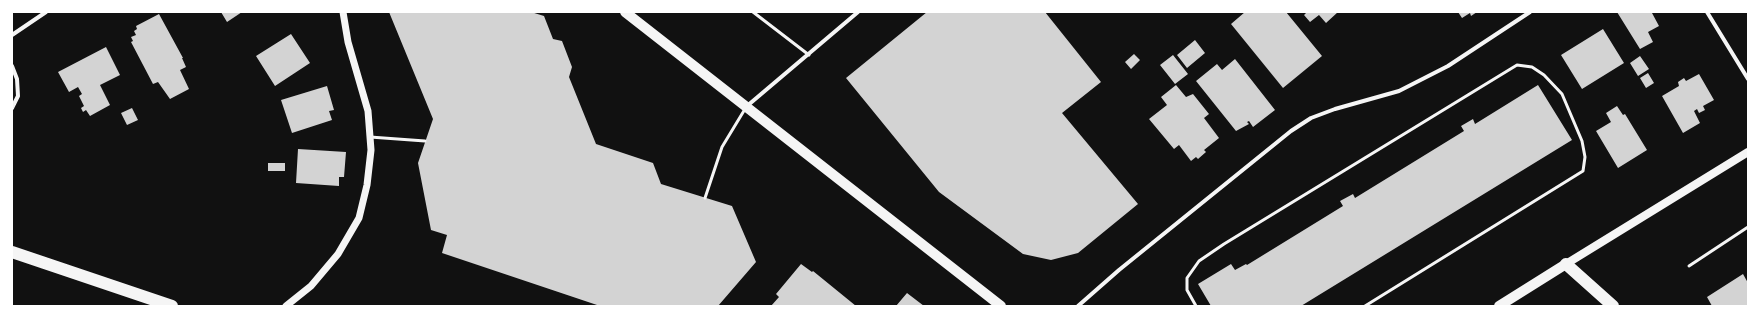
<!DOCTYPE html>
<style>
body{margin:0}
#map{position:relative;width:1760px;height:318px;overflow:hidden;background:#111;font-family:Poppins,sans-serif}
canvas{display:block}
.frame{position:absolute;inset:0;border:13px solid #fff;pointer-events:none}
</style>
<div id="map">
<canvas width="1760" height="318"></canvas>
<div class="frame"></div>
</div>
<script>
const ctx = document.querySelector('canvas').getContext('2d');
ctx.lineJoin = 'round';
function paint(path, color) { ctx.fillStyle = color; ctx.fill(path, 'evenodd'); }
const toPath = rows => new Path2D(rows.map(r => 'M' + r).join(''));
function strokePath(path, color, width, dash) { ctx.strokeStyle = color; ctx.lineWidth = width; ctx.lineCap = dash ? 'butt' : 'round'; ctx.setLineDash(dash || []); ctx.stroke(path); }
paint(toPath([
 [221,12,242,12,227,22],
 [389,12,531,12,544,16,553,39,562,41,572,67,569,77,596,144,653,163,661,184,732,206,756,262,718,306,600,306,442,253,447,235,431,230,418,163,433,119],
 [927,12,1045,12,1101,82,1062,113,1138,204,1078,253,1051,260,1023,254,939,192,846,78],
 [1245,12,1286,12,1322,56,1283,88,1231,24],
 [1307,12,1338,12,1326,23,1319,15,1310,22,1304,15],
 [1458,12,1477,12,1471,16,1470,13,1462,18],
 [1617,12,1654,12,1652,13,1659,26,1648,32,1653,42,1640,49],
 [159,14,183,58,182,58,186,67,180,70,189,89,170,99,158,82,153,84,131,42,133,41,131,37,136,35,134,31,137,29,136,26],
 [1603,29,1624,63,1582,89,1561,55],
 [291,34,310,63,275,86,256,56],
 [1195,40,1205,53,1187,68,1177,55],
 [106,47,120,75,100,85,110,105,90,116,86,110,83,112,81,108,84,106,79,96,82,94,78,87,69,92,58,72],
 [1134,54,1140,60,1131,69,1125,62],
 [1173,55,1188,74,1175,84,1160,65],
 [1640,56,1649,69,1638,76,1630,63],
 [1235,59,1275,110,1253,127,1249,121,1247,122,1249,124,1236,131,1196,81,1217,64,1222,70],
 [1648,73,1654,83,1646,88,1640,78],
 [1699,74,1714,100,1703,106,1705,110,1699,113,1697,109,1694,111,1700,123,1683,133,1662,96,1679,86,1678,82,1684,78,1686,81],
 [1176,85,1186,97,1193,94,1209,114,1204,118,1219,138,1204,150,1206,152,1198,159,1196,157,1191,161,1179,145,1174,149,1149,119,1167,105,1161,97],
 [1538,85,1572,140,1301,306,1211,306,1198,284,1231,264,1235,270,1246,264,1247,265,1343,206,1340,201,1353,194,1355,198,1464,131,1461,126,1473,119,1475,124],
 [327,86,334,110,329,111,332,120,292,133,281,100],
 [1617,106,1623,115,1625,114,1647,150,1618,168,1596,131,1611,122,1606,113],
 [132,108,138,120,127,125,121,113],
 [298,149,346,152,344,177,339,177,339,186,296,183],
 [268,163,285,163,285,171,268,171],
 [801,264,812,272,813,271,856,306,771,306,779,297,776,294],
 [1743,274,1748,283,1748,306,1712,306,1707,297],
 [907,293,924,306,896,306]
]), '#d3d3d3');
strokePath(toPath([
 [753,12,809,55],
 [370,137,425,141],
 [705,198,722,147,745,109],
 [1689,266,1748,227],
 [1196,306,1187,290,1187,278,1199,261,1224,244,1517,65,1532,67,1544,75,1562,94,1582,141,1585,157,1583,171,1365,306]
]), '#f5f5f5', 3);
strokePath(toPath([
 [1707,12,1748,79],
 [12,35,46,12],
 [12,66,17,79,18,96,12,108],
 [747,106,858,12],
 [1078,306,1119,270,1291,131,1311,118,1335,109,1399,91,1448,66,1530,12]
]), '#f5f5f5', 4);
strokePath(toPath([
 [286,306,311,286,338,254,359,218,367,185,371,150,368,111,348,42,343,12]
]), '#f5f5f5', 7);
strokePath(toPath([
 [1566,264,1748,152]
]), '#f5f5f5', 8);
strokePath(toPath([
 [625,12,1001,306],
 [1499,306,1566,264]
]), '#f5f5f5', 10);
strokePath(toPath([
 [12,252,172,306],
 [1566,264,1613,306]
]), '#f5f5f5', 12);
</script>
